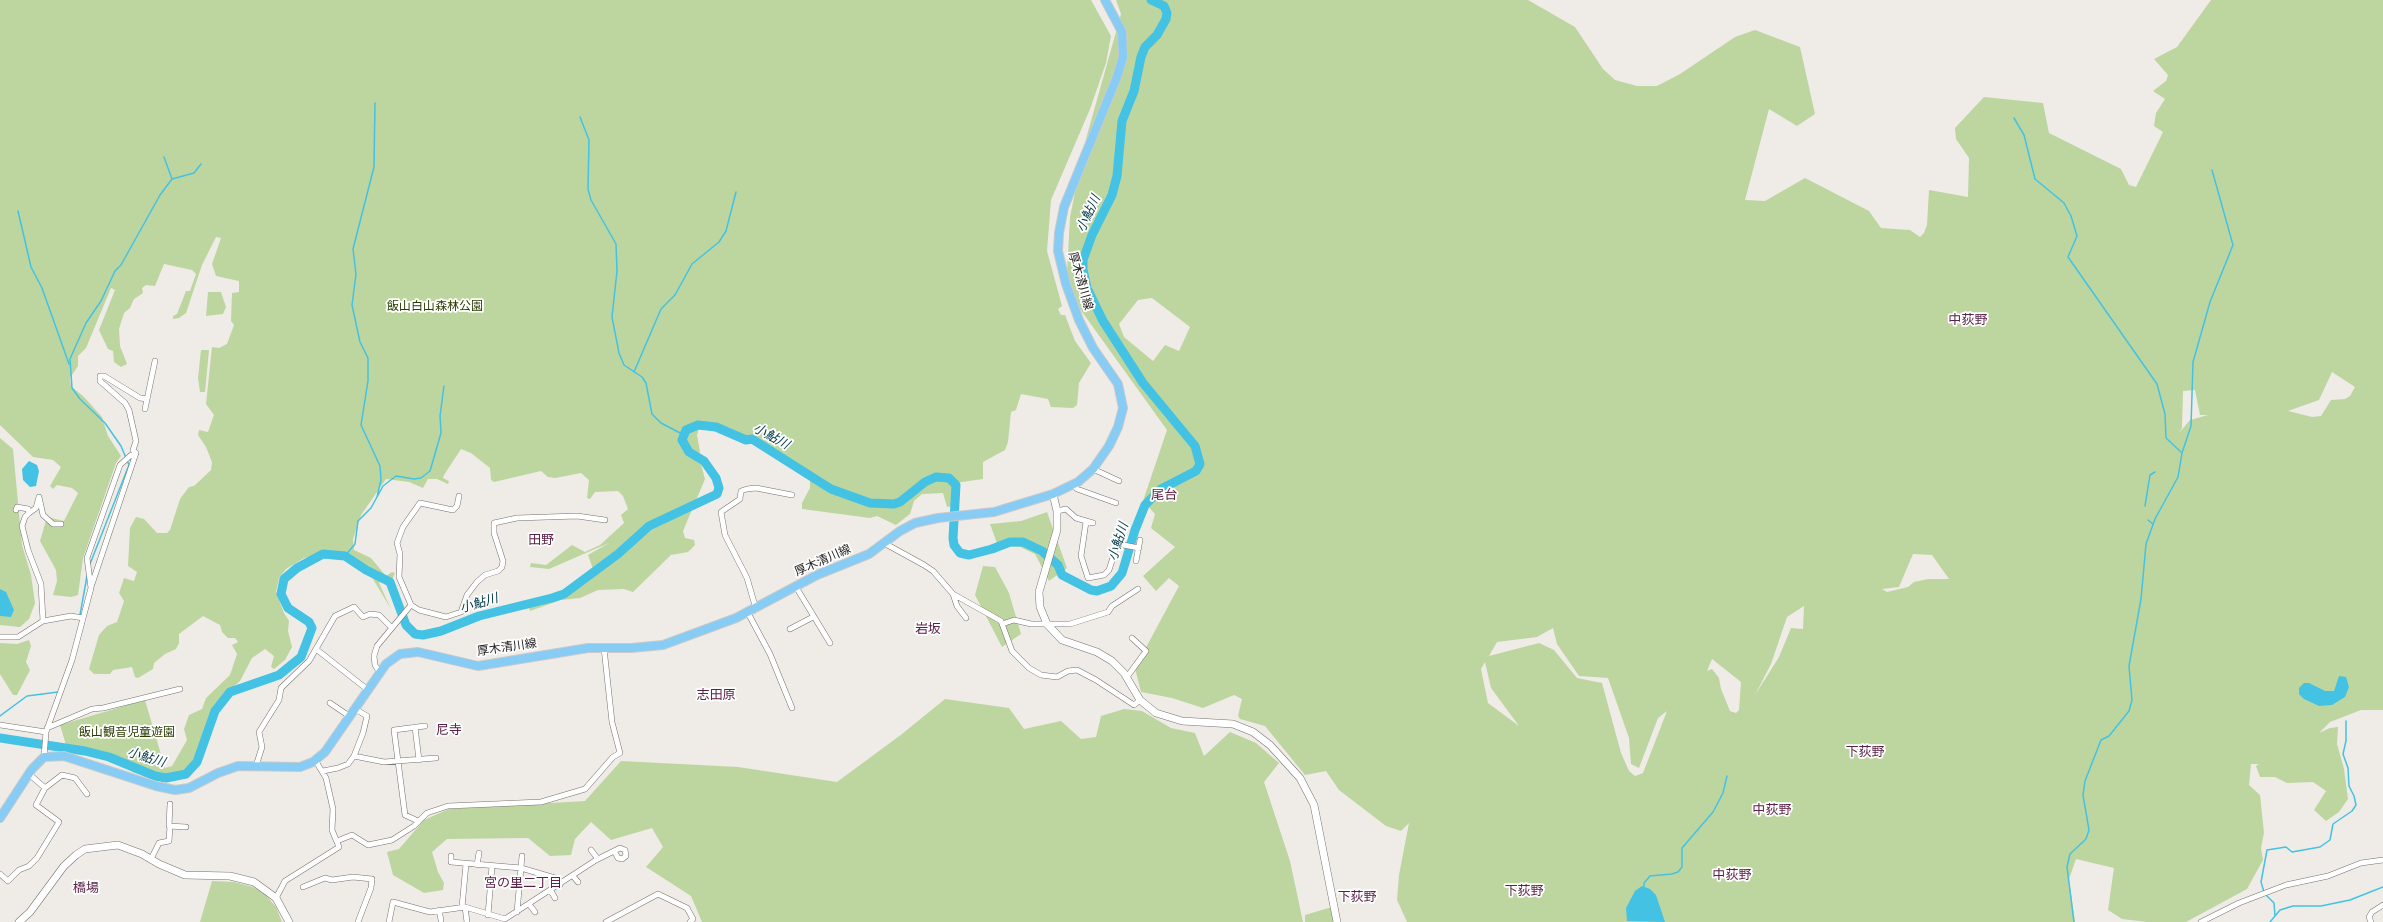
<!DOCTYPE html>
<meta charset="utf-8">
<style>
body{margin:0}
canvas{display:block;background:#efebe7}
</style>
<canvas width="2383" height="922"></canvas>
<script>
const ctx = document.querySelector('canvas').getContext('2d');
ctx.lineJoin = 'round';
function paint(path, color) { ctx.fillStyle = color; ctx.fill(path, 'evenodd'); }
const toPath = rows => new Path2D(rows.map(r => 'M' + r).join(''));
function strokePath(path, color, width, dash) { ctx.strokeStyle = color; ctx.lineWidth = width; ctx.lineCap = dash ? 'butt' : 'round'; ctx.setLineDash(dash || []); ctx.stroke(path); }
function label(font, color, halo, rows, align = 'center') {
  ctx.font = font + ' Roboto,"Noto Sans JP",sans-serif'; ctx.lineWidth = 3.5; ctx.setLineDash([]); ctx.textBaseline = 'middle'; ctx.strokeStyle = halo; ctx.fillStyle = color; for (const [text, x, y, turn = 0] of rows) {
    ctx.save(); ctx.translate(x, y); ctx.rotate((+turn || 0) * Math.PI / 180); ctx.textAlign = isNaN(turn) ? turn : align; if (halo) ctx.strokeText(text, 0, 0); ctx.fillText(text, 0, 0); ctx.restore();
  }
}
paint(toPath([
 [0,0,1091,0,1111,36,1106,63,1090,109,1051,200,1047,251,1062,306,1058,309,1061,315,1065,315,1075,341,1091,363,1079,383,1077,405,1073,408,1051,407,1048,399,1021,394,1016,410,1011,412,1008,442,1005,450,983,462,983,479,955,483,954,506,947,507,943,493,922,494,914,501,910,514,896,525,877,516,870,518,802,509,802,503,810,488,810,479,792,468,786,458,730,428,714,426,699,428,697,435,700,451,699,457,705,479,683,531,685,538,694,540,695,545,688,552,671,555,633,592,624,589,598,590,580,598,561,600,530,611,527,602,543,597,550,598,597,572,593,569,588,555,609,543,549,569,530,567,531,563,546,565,572,545,585,552,600,545,624,523,621,515,628,509,623,496,618,491,595,492,590,499,587,498,589,480,581,473,555,478,548,477,541,471,494,482,491,480,490,468,471,453,461,449,444,475,443,478,449,481,448,484,437,479,428,479,423,488,409,482,386,479,361,515,353,539,354,550,371,558,386,576,392,572,395,573,392,580,383,579,379,583,391,609,367,569,346,559,330,554,304,558,286,569,279,578,276,592,284,613,289,621,288,631,292,647,285,660,274,669,271,667,274,656,265,649,252,658,240,681,221,698,204,742,181,779,166,782,132,772,127,762,66,745,60,725,145,700,165,768,172,766,187,740,184,729,189,715,202,709,206,698,230,675,237,654,232,645,238,642,235,638,228,638,222,632,220,625,203,616,179,634,179,643,176,649,165,654,154,663,153,669,138,678,135,677,132,667,113,670,110,674,94,674,89,669,99,635,107,626,117,622,124,601,119,593,124,578,134,581,137,572,128,566,130,528,136,517,144,519,157,533,167,533,170,530,180,499,189,487,194,486,211,470,212,462,206,447,198,435,199,430,208,432,214,415,206,404,212,347,219,348,227,344,234,325,231,321,232,293,239,292,239,281,216,276,212,264,221,238,216,237,202,265,186,313,179,318,173,319,173,316,177,314,186,291,190,291,196,274,192,270,164,264,155,286,146,285,142,288,143,293,134,299,130,308,124,313,119,329,120,346,127,364,121,367,114,362,113,351,108,349,99,330,115,290,111,288,86,348,78,356,78,366,70,378,71,386,84,397,102,417,108,436,121,456,116,463,83,558,78,595,71,597,53,595,57,581,56,570,40,541,47,517,64,521,78,493,72,488,57,485,53,489,50,486,61,467,53,460,33,457,0,425],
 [1116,0,1528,0,1575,27,1603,69,1615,80,1637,86,1657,86,1680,74,1735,37,1755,30,1800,47,1815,114,1797,126,1769,109,1745,200,1765,201,1805,178,1869,211,1881,228,1910,230,1920,237,1924,233,1927,225,1929,190,1968,197,1969,158,1956,139,1955,128,1984,97,2043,103,2049,133,2121,169,2129,185,2136,187,2163,132,2154,126,2156,113,2165,99,2153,91,2166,81,2168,75,2154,59,2177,47,2211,0,2383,0,2383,710,2361,710,2330,722,2319,733,2330,728,2338,727,2337,744,2344,769,2348,799,2339,812,2326,821,2314,810,2326,791,2313,782,2287,783,2275,777,2260,777,2256,766,2259,764,2251,764,2249,785,2260,795,2264,833,2261,848,2263,860,2247,889,2186,922,2147,922,2122,919,2108,910,2114,868,2076,859,2069,879,2075,922,1407,922,1397,900,1399,875,1409,823,1401,831,1386,826,1339,790,1326,771,1305,775,1265,726,1240,719,1238,716,1242,699,1234,695,1203,708,1172,698,1141,692,1135,668,1179,586,1169,578,1156,591,1143,576,1175,547,1151,528,1155,514,1143,501,1167,430,1080,309,1067,273,1070,217,1086,139,1121,14],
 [1152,298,1190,327,1179,351,1165,345,1153,361,1124,337,1119,324,1138,300],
 [2332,372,2355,387,2350,396,2345,399,2331,400,2321,416,2312,417,2288,411,2319,400],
 [2195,390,2200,415,2208,415,2190,420,2179,433,2182,428,2183,391],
 [1913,554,1932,555,1949,579,1928,579,1914,582,1908,587,1887,592,1882,589,1899,587],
 [1804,606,1803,629,1791,628,1779,657,1755,695,1771,664,1787,617],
 [1553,628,1557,644,1579,676,1608,678,1629,738,1631,764,1639,768,1658,718,1667,711,1643,773,1635,776,1629,771,1621,753,1602,683,1577,678,1554,650,1539,643,1489,656,1497,642,1537,637],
 [1712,659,1741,682,1739,710,1736,713,1730,711,1721,689,1719,678,1712,669,1707,671],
 [1485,662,1491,688,1519,726,1488,703,1481,669],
 [208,292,221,292,226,307,223,314,206,316],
 [201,350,209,350,205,392,200,392,198,378],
 [0,438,13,449,22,545,31,575,35,603,29,619,20,627,0,625],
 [1047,512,1067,568,1049,581,1035,554,1020,547,998,546,990,524,1021,521],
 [983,566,995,567,1009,593,1021,634,1002,647,975,595],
 [29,640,31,646,26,662,30,670,17,695,13,695,0,674,0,643,17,644],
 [945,699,1009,708,1024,729,1061,721,1081,739,1096,737,1101,716,1124,709,1142,711,1171,728,1195,733,1204,756,1230,732,1256,743,1279,763,1264,782,1290,861,1303,922,702,922,691,896,646,867,663,847,652,828,611,840,591,822,575,839,571,855,550,856,528,838,447,839,432,852,438,872,444,883,443,890,424,893,393,875,387,852,399,849,424,820,449,809,585,801,621,761,738,767,837,782,902,734],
 [212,881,234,882,253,887,265,894,276,907,282,922,200,922],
 [1332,907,1335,922,1305,922,1305,915]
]), '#bdd6a0');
paint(toPath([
 [29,461,37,465,39,471,36,486,30,487,23,480,22,469],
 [0,589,6,592,14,610,11,617,0,616],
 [2339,676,2346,677,2349,687,2345,697,2332,705,2319,706,2304,699,2299,694,2299,688,2304,683,2309,683,2325,691,2334,691],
 [1642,886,1650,889,1656,895,1665,922,1627,921,1626,908,1635,891]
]), '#43c2e4');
strokePath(toPath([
 [375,103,374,167,353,249,356,274,352,305,360,342,368,358,368,381,361,425,380,466,381,480,377,497],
 [580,117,589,140,588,189,591,200,616,244,617,271,612,317,619,353,624,365,642,377,646,383,652,414,661,423,684,435],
 [2014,118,2024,135,2035,179,2064,203,2071,216,2077,236,2068,257,2157,384,2165,414,2166,438,2181,452],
 [164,157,172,179],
 [18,211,31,267,42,288,69,364],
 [634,372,661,309,675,295,692,264,719,242,726,231,736,192],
 [2145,506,2150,475,2155,472],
 [2148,520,2153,524],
 [345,556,355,544,358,521,371,508,383,486,396,476,414,479,421,478,430,471,441,433,440,416,444,386],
 [90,564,129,465,121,446,105,423,80,399,72,388,70,359,86,323,101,301,115,271,121,265,160,195,172,179,194,173,201,164],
 [80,615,87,576],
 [0,716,27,696,58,692],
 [1644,888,1644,883,1650,876,1672,874,1678,872,1682,867,1682,848,1713,812,1723,793,1727,776],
 [2264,892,2261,882,2267,850,2286,847,2292,852,2320,847,2330,840,2333,824,2352,811,2356,805,2354,796,2349,786,2348,768,2343,754,2346,741,2346,721],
 [2266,895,2274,903,2275,916],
 [2074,922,2067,867,2070,854,2086,839,2089,830,2083,795,2085,781,2101,740,2109,736,2129,711,2132,700,2129,666,2141,599,2146,544,2155,519,2178,477,2182,453,2191,426,2193,362,2210,302,2233,245,2212,170],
 [2270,922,2280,910,2293,906,2321,906,2350,900,2383,887]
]), '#43c2e4', 1.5);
strokePath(toPath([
 [0,738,85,751,109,757,155,776,166,778,186,774,197,762,215,711,230,692,279,675,301,657,312,628,309,622,288,608,281,594,284,579,297,568,323,554,345,556,366,570,390,582,406,625,415,634,423,635,441,631,479,616,552,598,564,594,618,554,649,526,717,494,719,488,716,478,704,461,689,452,682,440,686,430,698,425,716,427,746,440,752,439,831,489,870,503,894,504,900,502,925,482,936,477,949,478,956,485,953,538,954,545,960,553,969,555,992,549,1010,542,1023,542,1042,551,1058,565,1062,575,1091,590,1097,591,1111,586,1122,573,1135,530,1145,505,1161,489,1196,471,1200,464,1195,446,1143,383,1103,321,1087,288,1083,269,1083,260,1092,235,1112,195,1117,176,1122,121,1134,91,1141,57,1145,47,1157,35,1166,19,1167,13,1164,6,1151,0]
]), '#43c2e4', 9);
const street = toPath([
 [145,409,155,361],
 [1093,469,1119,481],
 [1074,485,1077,489,1116,503],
 [459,496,457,506,453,510,420,503,403,527,397,543,400,554,399,577,411,605,419,610,446,617,461,612,467,595,477,582,485,575,498,571,502,567,503,561,494,533,494,523,517,518,577,516,605,520],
 [16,510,17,507,28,509,29,513,25,517,22,526,28,550,41,584,43,621],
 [1057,511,1066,509,1076,518,1093,523],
 [29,513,36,508,39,497,43,515,53,524,61,524],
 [1086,522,1081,556,1088,578,1104,575,1109,570,1118,542],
 [884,543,924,565,933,571,953,594,1001,621,1012,651,1029,668,1041,675,1057,677,1068,671,1077,670,1096,680,1134,705,1140,700],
 [1118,544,1139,548],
 [1136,561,1140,540],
 [91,587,136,453,133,450,136,441,129,410,125,403,100,381,100,376,104,376,140,398,147,399],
 [796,587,830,643],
 [953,594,957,606,966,618],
 [756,609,747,578,725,535,721,512,740,499,741,491,747,489,756,488,792,495],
 [748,613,770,654,792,708],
 [1002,624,1014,620,1031,624,1070,624,1108,612,1112,606,1138,589],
 [790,629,813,617],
 [0,637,18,637,43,621,71,616,83,618],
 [316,649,368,690],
 [380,673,375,665,374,656,377,646,411,605],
 [1127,677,1146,651,1132,638],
 [330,703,349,716],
 [0,725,46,732,44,757],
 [415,727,419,760],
 [47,728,92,709,103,708,180,689],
 [46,732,72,660,91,588,87,558,120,465,131,455,135,457],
 [354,756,384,762,436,758],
 [256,766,262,747,259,732,279,700,281,688,309,661,335,616,354,607,363,617,370,614,379,615,391,627],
 [323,771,338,768,348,764,354,756,363,733,367,716,355,709],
 [29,774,45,788,62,775,75,778,87,794],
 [170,804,169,826,186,827],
 [418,821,405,815,394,730,425,726],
 [337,841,352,835,368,845,392,840,414,826,427,813,448,806,541,802,585,789,613,757,620,753,612,722,604,648],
 [591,850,598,859],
 [451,856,451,862,521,868,555,878,560,885],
 [151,859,159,843,169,841,170,826],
 [477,865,479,853],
 [0,874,8,881,19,870,29,866,37,858,59,822,36,805,45,788],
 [573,876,578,882],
 [303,887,325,878,332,880,353,877,372,879,371,888,358,922],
 [551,891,555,898],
 [276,898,285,881,339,847,332,830,333,809,326,778,315,760],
 [529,904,535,912],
 [462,907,466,864],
 [465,907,467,922],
 [439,910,441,920],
 [517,912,522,856],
 [488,915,492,866],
 [389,922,393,902,430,912,465,907,505,919,596,860,620,848,625,850,626,856,622,859,618,858,614,851],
 [606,922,658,894,687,908,693,919,690,922],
 [2201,922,2239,903,2286,885,2328,876,2361,863,2383,860],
 [2371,922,2369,917,2372,912,2383,905]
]);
const secondary = toPath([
 [1053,494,1057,511,1057,530,1039,592,1040,607,1047,624,1062,640,1097,652,1112,661,1124,673,1140,700,1156,713,1182,721,1233,724,1253,732,1270,745,1300,778,1314,805,1337,922],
 [19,922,30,912,64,866,76,855,85,849,118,845,142,854,159,864,185,875,230,876,254,882,276,898,289,922]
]);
const primary = toPath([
 [0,818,32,769,44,757,64,756,156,786,175,790,189,788,218,773,238,766,300,767,313,762,325,752,386,664,400,654,418,652,478,666,588,648,631,648,663,645,736,618,817,575,869,554,900,531,915,523,938,518,994,512,1053,494,1078,482,1093,469,1109,446,1118,427,1123,408,1118,384,1093,348,1079,320,1066,284,1058,251,1059,233,1064,207,1117,77,1123,57,1122,32,1105,0]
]);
strokePath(street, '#76726f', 6);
strokePath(secondary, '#76726f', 8);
strokePath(primary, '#cacac9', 10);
strokePath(street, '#fff', 5);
strokePath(secondary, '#fff', 7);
strokePath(primary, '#86ccf4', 8);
label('12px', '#232120', '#fff', [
 ["厚木清川線",1080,281,74],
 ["厚木清川線",823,561,-24],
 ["厚木清川線",507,648,-8]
]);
label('12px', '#283d00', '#fff', [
 ["飯山白山森林公園",435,307],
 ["飯山観音児童遊園",127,733]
]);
label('italic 13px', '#003a48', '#fff', [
 ["小鮎川",1089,214,-65],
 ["小鮎川",771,437,29],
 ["小鮎川",1119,542,-72],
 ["小鮎川",479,604,-16],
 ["小鮎川",146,758,17]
]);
label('13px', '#5d2148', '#fff', [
 ["中荻野",1968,321],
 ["尾台",1164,496],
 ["田野",541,541],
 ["岩坂",928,630],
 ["志田原",716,696],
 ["尼寺",449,731],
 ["下荻野",1865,753],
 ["中荻野",1772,811],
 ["中荻野",1732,876],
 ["宮の里二丁目",523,884],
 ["橋場",86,889],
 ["下荻野",1524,892],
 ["下荻野",1357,898]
]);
</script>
